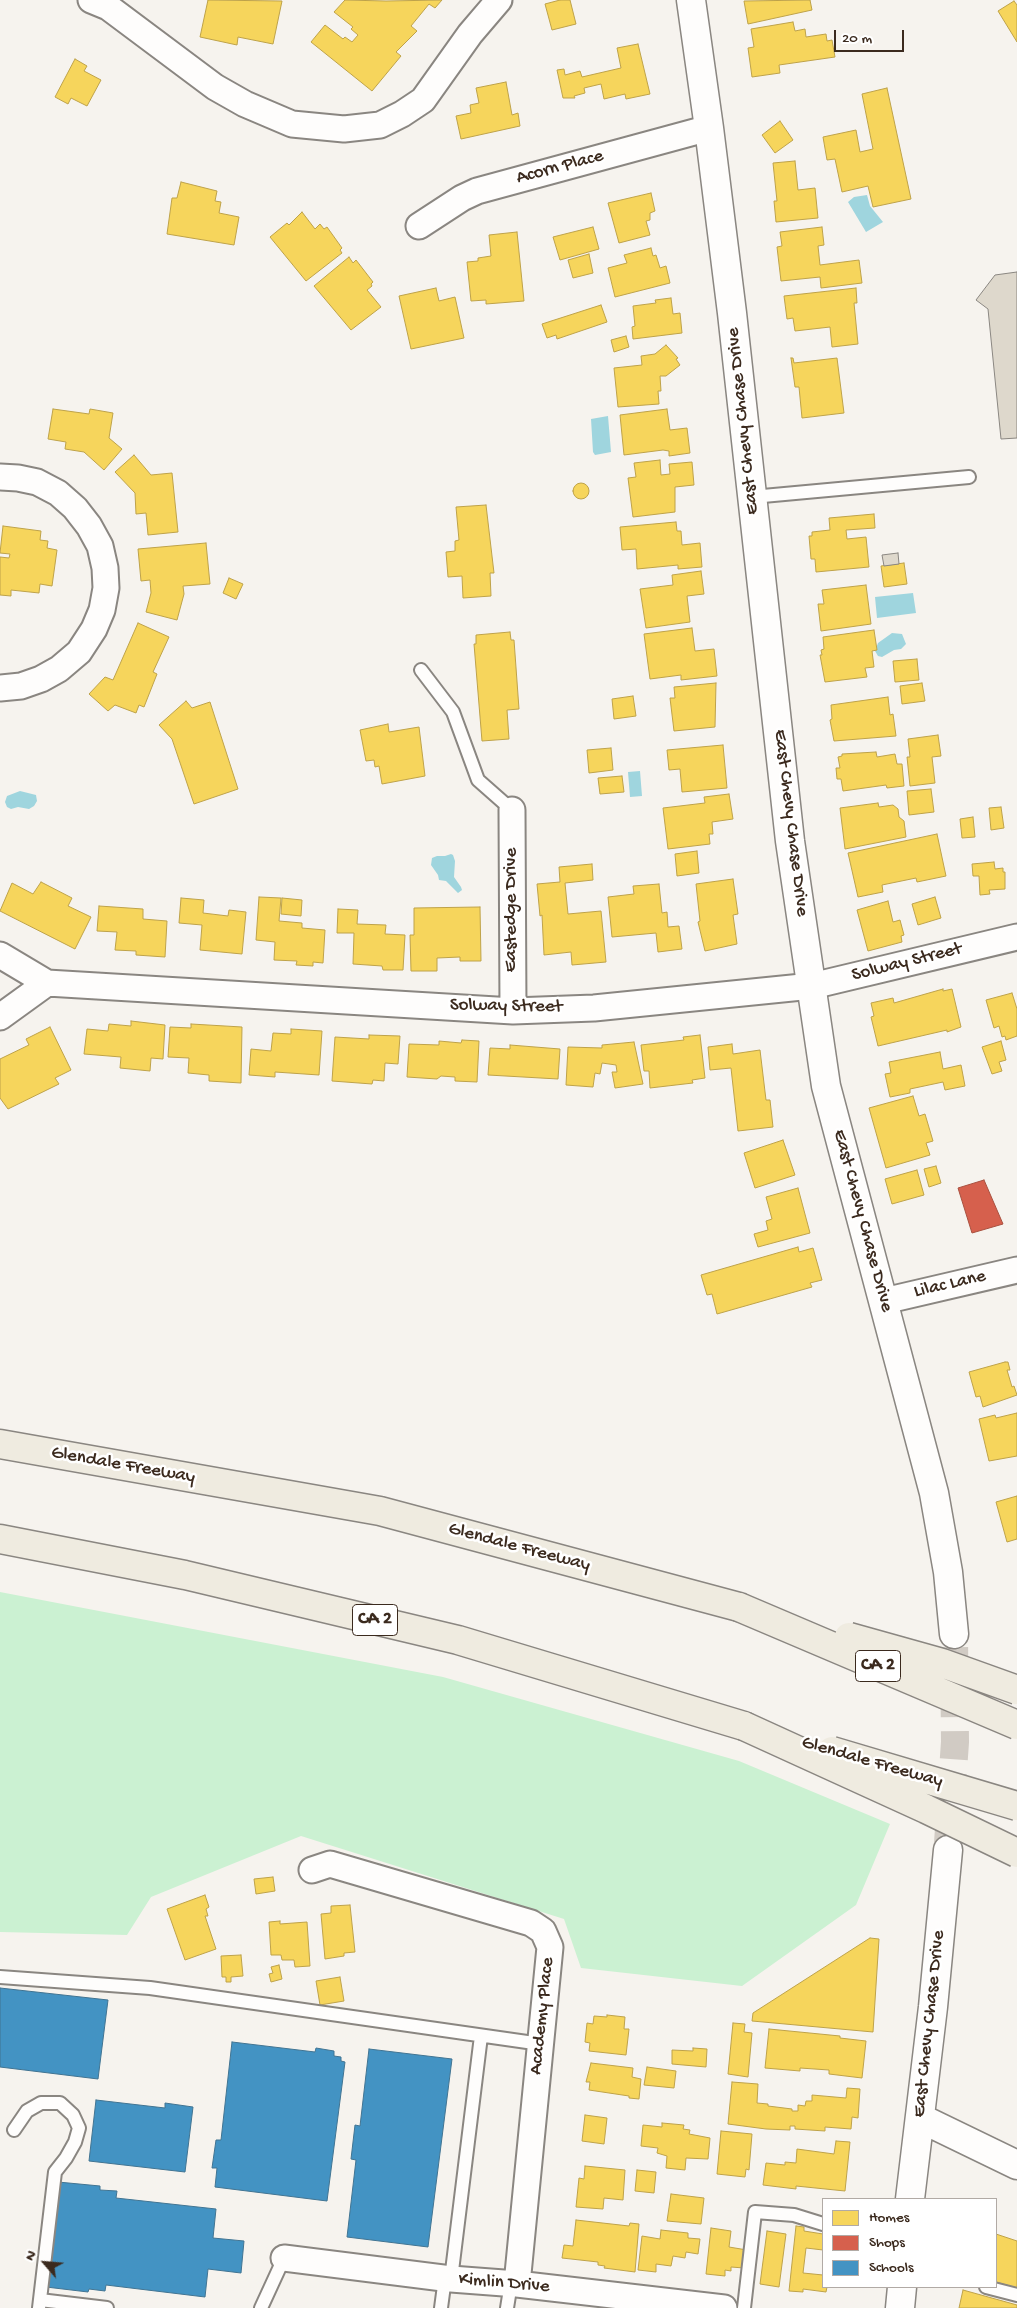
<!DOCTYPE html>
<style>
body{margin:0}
#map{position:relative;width:1017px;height:2308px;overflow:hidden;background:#f6f3ee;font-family:"Gochi Hand",sans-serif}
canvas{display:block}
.legend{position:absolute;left:822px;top:2198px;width:175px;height:90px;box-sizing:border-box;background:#fff;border:1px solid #b1aaa5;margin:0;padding:6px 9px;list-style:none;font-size:15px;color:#3b2a1e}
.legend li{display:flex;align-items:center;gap:10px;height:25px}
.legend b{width:25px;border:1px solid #b1aaa5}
.north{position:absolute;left:20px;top:2238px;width:50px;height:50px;-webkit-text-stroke:4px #fff;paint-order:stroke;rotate:297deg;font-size:14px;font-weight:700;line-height:20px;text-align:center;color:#3b2a1e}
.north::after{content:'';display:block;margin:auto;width:18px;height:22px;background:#3b2a1e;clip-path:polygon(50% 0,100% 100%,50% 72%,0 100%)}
.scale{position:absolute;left:834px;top:30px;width:70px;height:22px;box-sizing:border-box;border:2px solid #3b2a1e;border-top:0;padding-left:6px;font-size:15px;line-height:18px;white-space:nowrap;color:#3b2a1e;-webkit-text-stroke:4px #fff;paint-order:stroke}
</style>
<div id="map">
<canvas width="1017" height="2308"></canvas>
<ul class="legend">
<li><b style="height:14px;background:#f6d55c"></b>Homes</li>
<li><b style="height:14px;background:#d6604d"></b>Shops</li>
<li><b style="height:14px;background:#4393c3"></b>Schools</li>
</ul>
<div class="north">N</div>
<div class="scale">20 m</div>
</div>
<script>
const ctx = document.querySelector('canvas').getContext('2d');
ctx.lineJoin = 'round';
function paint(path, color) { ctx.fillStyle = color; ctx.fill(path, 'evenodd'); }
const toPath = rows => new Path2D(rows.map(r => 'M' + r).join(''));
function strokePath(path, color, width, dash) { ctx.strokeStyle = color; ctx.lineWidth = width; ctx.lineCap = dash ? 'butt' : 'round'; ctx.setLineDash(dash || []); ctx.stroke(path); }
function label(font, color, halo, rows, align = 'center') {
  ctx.font = font + ' "Gochi Hand",sans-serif'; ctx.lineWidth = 5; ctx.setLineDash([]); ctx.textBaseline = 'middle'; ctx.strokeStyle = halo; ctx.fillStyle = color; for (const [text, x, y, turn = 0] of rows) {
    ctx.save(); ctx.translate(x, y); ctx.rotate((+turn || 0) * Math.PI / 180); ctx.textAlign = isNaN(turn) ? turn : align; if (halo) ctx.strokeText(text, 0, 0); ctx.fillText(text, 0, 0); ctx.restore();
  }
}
paint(toPath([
 [0,1592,443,1677,739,1761,890,1824,856,1905,742,1986,581,1968,564,1919,301,1836,151,1897,127,1935,0,1932]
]), '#cbf1d2');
paint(toPath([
 [867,195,870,206,883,222,866,232,848,202,854,197],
 [608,416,611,452,595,455,593,452,591,419],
 [913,593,916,613,877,618,875,597],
 [892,633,902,634,906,644,901,649,894,650,882,657,878,656,875,651,878,643],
 [640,771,642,796,630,797,628,772],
 [20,791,36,795,37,801,34,806,29,809,18,807,11,809,7,807,5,802,7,796],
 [451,854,453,855,455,861,454,877,461,887,462,890,458,893,446,881,439,880,438,875,431,865,432,858,437,856,445,856]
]), '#9fd5de');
const homes = toPath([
 [208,0,282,1,273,44,238,37,237,45,200,37,208,0],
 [345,0,386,1,442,0,435,8,429,4,411,26,417,31,396,52,401,56,372,91,311,42,325,25,343,39,345,37,352,42,358,35,351,29,353,27,334,12,345,0],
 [560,0,570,0,576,24,552,30,545,4,560,0],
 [810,0,812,10,748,24,744,1,810,0],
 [1014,1,1017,5,1017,42,998,11,1014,1],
 [793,22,795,31,805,29,806,37,826,34,827,41,832,40,835,57,779,65,780,73,752,77,748,48,754,47,751,29,793,22],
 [638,44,650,94,626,99,625,94,604,99,601,84,584,88,585,93,574,96,575,98,563,98,557,70,564,69,565,75,580,71,582,77,621,68,617,48,638,44],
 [75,59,87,66,84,71,101,80,87,106,71,98,68,104,55,97,75,59],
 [506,82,512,115,518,113,520,126,461,139,456,116,471,113,470,105,479,103,476,88,506,82],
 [887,88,911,199,873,207,868,186,842,192,835,159,827,160,823,137,856,130,860,152,873,149,862,94,887,88],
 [780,121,793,140,775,153,762,135,780,121],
 [795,161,798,190,815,188,818,218,776,222,774,201,777,201,773,163,795,161],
 [181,182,217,191,215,201,221,202,219,213,239,217,234,245,167,234,172,198,177,198,181,182],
 [651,193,655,211,650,213,650,220,646,221,650,235,619,243,608,203,651,193],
 [302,212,315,229,320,224,324,229,327,227,342,248,340,250,342,253,306,281,270,237,287,223,289,225,302,212],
 [593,227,599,249,560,260,553,237,593,227],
 [822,227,824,245,818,246,820,265,859,260,862,283,821,288,820,277,781,281,777,247,782,246,780,232,822,227],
 [517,232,524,301,486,304,486,300,471,301,467,262,478,261,478,258,491,256,489,235,517,232],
 [651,248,653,256,656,255,660,268,666,266,670,283,615,297,608,268,627,263,624,255,651,248],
 [589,254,593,273,573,278,568,260,589,254],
 [349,257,353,263,356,260,373,282,371,284,372,286,367,290,381,307,351,330,314,286,349,257],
 [436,288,439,301,455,297,464,338,411,349,399,296,436,288],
 [856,288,857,303,854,303,858,344,832,347,830,327,795,331,793,318,787,319,784,296,856,288],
 [671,298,673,314,680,313,682,333,633,339,632,327,635,326,633,306,656,303,655,300,671,298],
 [601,305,607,322,557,339,556,335,547,338,542,324,601,305],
 [626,336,629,347,614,352,611,340,626,336],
 [666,345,678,358,676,359,680,365,666,376,660,376,661,391,658,391,659,404,618,407,614,368,642,365,641,356,655,354,666,345],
 [791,358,793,358,794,363,837,358,844,413,802,418,799,387,795,387,791,358],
 [53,409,89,414,90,409,113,413,109,438,122,449,104,470,84,452,65,449,66,442,48,439,53,409],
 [667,409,670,430,687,428,690,453,669,456,669,451,663,450,624,455,620,415,667,409],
 [134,455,151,475,172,473,178,532,148,535,146,513,136,514,135,493,115,472,134,455],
 [660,460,661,475,670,474,669,464,692,462,694,485,675,487,675,512,633,517,628,478,636,477,634,463,660,460],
 '573 491a8 8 0 1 1 16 0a8 8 0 1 1-16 0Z',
 [486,505,494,573,490,573,491,596,463,598,462,576,448,577,446,552,455,551,455,541,459,540,456,507,486,505],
 [874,514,875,528,846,530,847,539,866,537,869,567,816,572,815,559,811,559,809,536,812,536,812,532,830,530,829,518,874,514],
 [676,522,677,531,681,531,682,545,700,543,702,567,678,569,678,565,637,569,636,549,622,550,620,527,676,522],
 [3,526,41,531,40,540,48,541,47,548,57,550,52,586,40,584,39,593,11,590,11,596,0,595,0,557,9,558,10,554,0,553,3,526],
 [206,543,210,584,183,586,184,594,177,620,146,612,151,593,150,580,141,581,138,549,206,543],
 [904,563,907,584,884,587,881,566,904,563],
 [701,571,704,594,687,596,690,622,646,628,640,589,673,585,672,575,701,571],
 [229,578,243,584,236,599,223,593,229,578],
 [866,585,871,624,821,631,818,604,824,604,822,590,866,585],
 [138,623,169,637,153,672,157,674,144,707,139,705,136,713,115,705,108,711,89,694,105,677,113,680,138,623],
 [692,628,695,651,714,649,717,676,681,680,681,675,650,679,644,634,692,628],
 [874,630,877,650,872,651,874,667,865,668,867,677,825,682,820,655,822,655,821,650,824,649,823,637,874,630],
 [510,632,511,640,514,640,519,709,507,710,509,739,482,741,474,644,476,644,476,635,510,632],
 [917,659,919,680,895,682,893,661,917,659],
 [716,683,715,727,674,731,670,698,675,698,674,687,716,683],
 [922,683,925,701,902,704,900,686,922,683],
 [633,696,636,716,614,719,612,699,633,696],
 [888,697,890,715,893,714,896,736,834,741,830,720,832,719,831,705,888,697],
 [186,701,192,708,210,702,238,789,194,804,172,739,159,725,186,701],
 [388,724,389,732,419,727,425,776,382,784,379,766,375,767,374,760,366,761,360,730,388,724],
 [938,735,941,756,932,757,935,783,910,786,907,757,910,757,908,739,938,735],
 [723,745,727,788,682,792,680,769,669,770,667,750,723,745],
 [611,748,613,770,589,773,587,750,611,748],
 [876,752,877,757,895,754,897,764,902,764,904,786,887,788,886,785,843,791,841,779,837,779,836,768,840,768,838,757,842,756,842,754,876,752],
 [622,776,624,792,600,794,598,778,622,776],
 [931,789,934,812,909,815,907,791,931,789],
 [729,794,733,819,712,822,713,834,709,834,710,844,668,849,663,808,705,803,704,797,729,794],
 [878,803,879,807,893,805,898,809,899,817,904,821,906,837,845,849,840,808,878,803],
 [1001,807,1004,828,991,830,989,808,1001,807],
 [973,817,975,837,962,838,960,819,973,817],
 [937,834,946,876,917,882,916,878,882,885,883,892,858,897,848,853,937,834],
 [697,851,699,873,677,876,675,854,697,851],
 [994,862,995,869,1003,868,1003,872,1005,872,1005,889,989,890,990,894,980,895,979,876,973,876,972,864,994,862],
 [592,864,593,880,565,883,568,914,601,911,606,962,572,965,571,952,544,955,542,915,540,916,537,884,560,882,559,867,592,864],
 [733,879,738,914,733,915,737,944,705,951,698,922,700,921,696,884,733,879],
 [41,882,72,898,68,906,91,917,75,949,0,911,12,883,33,894,41,882],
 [659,884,662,913,667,912,668,927,679,926,682,949,658,952,656,933,612,937,608,897,634,894,633,886,659,884],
 [259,897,281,898,279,921,302,923,302,928,325,930,323,963,313,962,313,966,296,965,297,961,274,960,275,942,256,940,259,897],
 [935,897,941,918,918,925,912,904,935,897],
 [181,898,204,900,203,913,228,916,229,910,246,912,242,954,200,950,202,925,179,923,181,898],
 [282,898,302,900,301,916,281,914,282,898],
 [888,901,893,922,900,920,904,935,901,936,902,942,868,951,857,910,888,901],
 [99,906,143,909,143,919,167,921,165,957,136,955,136,951,115,950,117,932,97,931,99,906],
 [480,907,481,961,460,961,460,957,437,958,437,971,411,971,410,935,414,935,414,908,480,907],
 [338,909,358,910,357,924,386,925,385,934,405,935,403,970,383,970,382,966,353,964,354,933,337,933,338,909],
 [943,989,943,991,952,989,961,1027,947,1032,947,1030,878,1046,871,1017,874,1016,871,1003,893,998,894,1003,943,989],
 [1012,993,1017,1009,1017,1036,1006,1040,1005,1036,1002,1037,999,1026,994,1028,986,1000,1012,993],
 [131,1021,165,1025,163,1059,151,1058,150,1071,120,1068,121,1057,84,1054,87,1029,108,1031,109,1024,131,1026,131,1021],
 [191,1024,242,1027,241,1083,209,1081,209,1075,188,1073,189,1058,168,1057,170,1027,191,1028,191,1024],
 [50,1027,71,1070,55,1078,59,1084,8,1109,0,1098,0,1059,29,1045,26,1039,50,1027],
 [291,1029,322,1031,319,1075,275,1072,275,1077,249,1075,251,1049,271,1051,273,1033,291,1034,291,1029],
 [369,1035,400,1036,398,1064,385,1063,384,1081,373,1080,372,1084,332,1081,335,1037,369,1039,369,1035],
 [700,1035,705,1078,692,1080,693,1083,650,1088,649,1071,644,1071,641,1045,684,1040,683,1037,700,1035],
 [462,1040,479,1041,477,1082,455,1081,455,1077,441,1076,437,1079,407,1077,409,1044,439,1045,439,1041,461,1043,462,1040],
 [1001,1041,1006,1060,999,1062,1002,1071,992,1074,982,1047,1001,1041],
 [634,1042,643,1084,615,1088,612,1072,617,1072,616,1065,602,1063,600,1074,595,1073,593,1087,566,1085,568,1047,602,1048,602,1045,634,1042],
 [732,1044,733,1054,760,1050,766,1100,770,1100,773,1127,738,1131,731,1068,710,1070,708,1047,732,1044],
 [510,1045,560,1049,558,1079,488,1075,490,1048,510,1049,510,1045],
 [940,1052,943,1069,961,1065,965,1086,945,1090,943,1082,910,1089,910,1093,890,1097,885,1074,891,1073,889,1062,940,1052],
 [913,1096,919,1116,925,1114,933,1141,926,1143,930,1155,886,1168,869,1108,913,1096],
 [783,1140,795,1175,755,1188,744,1153,783,1140],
 [936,1166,941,1183,929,1187,924,1169,936,1166],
 [917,1170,924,1195,892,1204,885,1179,917,1170],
 [798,1188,810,1233,758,1247,754,1234,768,1230,766,1221,772,1219,766,1197,798,1188],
 [798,1247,799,1252,813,1248,822,1280,810,1283,812,1287,717,1314,712,1294,707,1295,701,1275,798,1247],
 [1005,1362,1008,1362,1010,1370,1007,1370,1012,1387,1014,1386,1017,1395,983,1407,980,1396,976,1397,969,1372,1005,1362],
 [1017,1413,1017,1456,989,1461,979,1419,995,1415,996,1418,1017,1413],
 [1017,1496,1017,1539,1007,1542,996,1502,1017,1496],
 [273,1877,275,1891,256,1894,254,1879,273,1877],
 [205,1895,209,1907,206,1909,208,1916,205,1916,216,1949,185,1960,167,1909,205,1895],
 [350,1905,355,1952,344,1953,344,1956,325,1959,321,1914,331,1913,331,1906,350,1905],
 [280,1921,280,1924,307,1922,310,1966,295,1967,294,1960,282,1960,281,1955,271,1955,269,1922,280,1921],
 [870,1938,879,1939,873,2032,752,2021,753,2013,870,1938],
 [241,1955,243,1976,231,1977,231,1982,226,1982,226,1977,222,1977,221,1956,241,1955],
 [279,1965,282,1979,271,1982,269,1974,273,1973,271,1967,279,1965],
 [340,1977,344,2001,320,2005,316,1981,340,1977],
 [607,2015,625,2017,624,2029,629,2029,626,2055,589,2051,590,2043,585,2042,587,2023,593,2024,594,2016,607,2017,607,2015],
 [733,2023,745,2024,744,2032,752,2033,748,2077,728,2074,733,2023],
 [769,2029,840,2036,840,2038,866,2041,862,2078,829,2074,829,2070,800,2068,800,2071,765,2068,769,2029],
 [693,2048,707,2049,706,2067,672,2064,672,2050,693,2051,693,2048],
 [591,2063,633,2068,632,2077,641,2079,639,2099,629,2098,629,2096,589,2090,590,2082,586,2082,591,2063],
 [647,2067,676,2071,674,2088,644,2085,647,2067],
 [732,2082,758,2084,757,2103,768,2104,768,2106,792,2109,792,2111,798,2111,798,2105,805,2106,806,2101,812,2101,812,2095,846,2098,847,2088,860,2089,858,2118,852,2117,851,2129,825,2127,825,2131,795,2129,795,2126,790,2126,790,2130,766,2129,728,2124,732,2082],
 [585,2115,607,2118,604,2144,582,2141,585,2115],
 [662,2123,684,2125,683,2129,690,2130,689,2134,710,2138,708,2159,686,2158,685,2170,666,2168,667,2156,657,2153,658,2148,641,2146,643,2125,662,2127,662,2123],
 [721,2131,752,2134,749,2170,746,2169,745,2177,717,2174,721,2131],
 [836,2141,850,2142,845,2191,796,2186,796,2189,763,2185,766,2163,785,2165,785,2162,796,2163,797,2149,834,2154,836,2141],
 [585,2166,625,2170,623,2200,604,2198,603,2209,576,2207,579,2178,584,2179,585,2166],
 [637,2170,656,2172,654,2193,635,2191,637,2170],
 [671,2194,704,2198,701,2224,667,2221,671,2194],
 [576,2220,629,2226,630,2223,639,2224,635,2272,604,2268,605,2266,598,2265,598,2262,562,2258,564,2245,573,2246,576,2220],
 [796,2226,804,2227,804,2231,823,2234,823,2250,806,2248,803,2273,823,2275,823,2287,827,2287,826,2292,803,2289,803,2292,789,2291,796,2226],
 [711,2228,731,2231,729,2247,747,2250,744,2268,731,2267,731,2271,725,2270,725,2276,706,2274,711,2228],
 [661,2230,688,2233,688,2238,700,2239,698,2254,686,2252,685,2258,673,2256,671,2266,656,2264,656,2272,638,2270,642,2236,660,2239,661,2230],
 [767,2231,786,2234,779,2287,760,2284,767,2231],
 [996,2234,1017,2241,1017,2288,996,2282,996,2234],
 [963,2290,1017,2305,1017,2308,959,2308,963,2290]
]);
paint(homes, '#f6d55c');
strokePath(homes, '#bea249', 1);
const shops = toPath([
 [984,1180,1003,1224,972,1233,958,1188,984,1180]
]);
paint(shops, '#d6604d');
strokePath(shops, '#a8503f', 1);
const schools = toPath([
 [0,1988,108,2000,98,2079,0,2067,0,1988],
 [232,2042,315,2052,316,2048,334,2051,334,2056,341,2057,341,2061,345,2062,327,2201,215,2187,217,2168,212,2168,216,2140,221,2140,232,2042],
 [369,2049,452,2059,428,2247,347,2237,356,2160,351,2159,355,2125,360,2126,369,2049],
 [96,2100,165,2108,165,2103,193,2107,185,2172,89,2161,96,2100],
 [58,2182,100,2186,100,2190,117,2191,116,2198,216,2209,213,2238,244,2241,241,2273,208,2269,205,2297,106,2285,105,2291,89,2289,88,2292,46,2287,58,2182]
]);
paint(schools, '#4393c3');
strokePath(schools, '#417492', 1);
const building = toPath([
 [1017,272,1017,438,1001,439,988,309,976,300,995,275,1017,272],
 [898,553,899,564,884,566,882,555,898,553]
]);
paint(building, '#ded8cc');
strokePath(building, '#8a8681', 1);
strokePath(toPath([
 [948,1843,955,1742,954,1634]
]), '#d1cbc4', 28, [28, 14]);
const service = toPath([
 [752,497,969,477],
 [421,670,453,712,478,780,512,810],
 [0,1977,150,1988,541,2044],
 [14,2130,27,2111,41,2103,60,2103,73,2115,79,2128,75,2142,66,2158,55,2172,39,2308],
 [451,2279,481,2036],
 [986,2287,1017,2295],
 [40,2300,107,2308],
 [261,2308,284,2258],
 [441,2308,445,2278],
 [507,2308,511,2283],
 [744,2308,755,2212,794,2215,823,2224]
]);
const minor = toPath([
 [91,0,108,7,215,87,245,104,292,124,344,129,380,125,402,114,423,100,470,34,499,0],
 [419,226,462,198,477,191,709,128],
 [0,477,18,478,37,482,58,493,75,508,89,526,100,546,105,568,106,588,102,610,94,629,79,652,59,669,41,679,21,686,0,688],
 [512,810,513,1011],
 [0,955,47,983],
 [0,1017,47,983,513,1011,594,1008,812,986,1017,937],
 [884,1301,1017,1270],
 [312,1870,330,1864,531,1923,543,1931,550,1947,517,2284],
 [284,2258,451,2279,517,2284,724,2308]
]);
const secondary = toPath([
 [691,0,709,128,732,313,790,841,826,1086,934,1493,948,1572,954,1634],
 [920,2118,1017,2165],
 [910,2199,933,2007,948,1850],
 [900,2308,902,2287]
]);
const motorway = toPath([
 [0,1444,380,1511,739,1607],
 [0,1539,185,1575,458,1640,744,1726]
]);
strokePath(service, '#8a8681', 16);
strokePath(minor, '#8a8681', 29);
strokePath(secondary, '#8a8681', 31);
strokePath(motorway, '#8a8681', 31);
strokePath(service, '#fefdfc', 12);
strokePath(minor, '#fefdfc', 25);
strokePath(secondary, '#fefdfc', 28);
strokePath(motorway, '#efebe0', 28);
const motorwayBridge = toPath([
 [739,1607,1017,1725],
 [849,1637,942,1663,1017,1690],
 [744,1726,926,1809,1017,1853],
 [832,1751,1017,1806]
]);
strokePath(motorwayBridge, '#8a8681', 31, []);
strokePath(motorwayBridge, '#efebe0', 28);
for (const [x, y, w] of [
 [375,1620,45],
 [878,1666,45]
]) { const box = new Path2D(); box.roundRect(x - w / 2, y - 15.5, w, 31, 4); ctx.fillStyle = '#fff'; ctx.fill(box); strokePath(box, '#3b2a1e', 1); }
label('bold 18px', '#3b2a1e', null, [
 ["CA 2",375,1620],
 ["CA 2",878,1666]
]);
label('19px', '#3b2a1e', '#fff', [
 ["Acorn Place",560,168,-15],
 ["East Chevy Chase Drive",744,421,-96],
 ["East Chevy Chase Drive",790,823,83],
 ["Eastedge Drive",512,910,-90],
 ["Solway Street",907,963,-14],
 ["Solway Street",506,1007,1],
 ["East Chevy Chase Drive",862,1221,75],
 ["Lilac Lane",950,1285,-13],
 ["Glendale Freeway",123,1466,10],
 ["Glendale Freeway",519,1548,15],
 ["Glendale Freeway",872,1763,16],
 ["Academy Place",543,2016,-84],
 ["East Chevy Chase Drive",930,2024,-84],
 ["Kimlin Drive",504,2284,5]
]);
</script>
